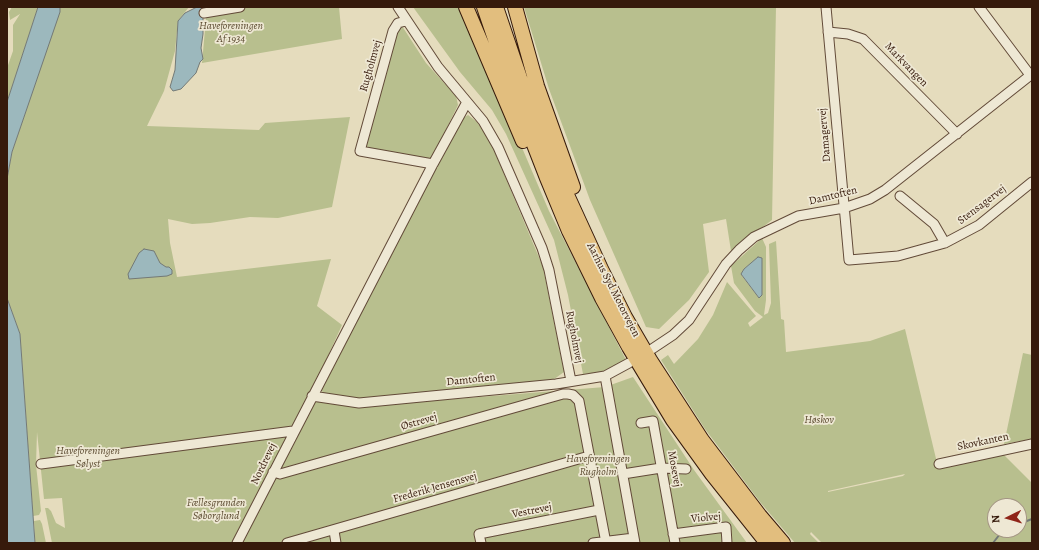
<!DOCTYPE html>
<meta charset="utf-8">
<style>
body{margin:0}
#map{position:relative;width:1039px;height:550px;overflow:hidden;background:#e5dcbd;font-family:Alegreya,serif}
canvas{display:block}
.frame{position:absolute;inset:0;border:8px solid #361a0b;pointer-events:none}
.north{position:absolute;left:987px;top:498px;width:40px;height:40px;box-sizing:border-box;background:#eee8d4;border:1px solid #a49684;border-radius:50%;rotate:265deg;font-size:11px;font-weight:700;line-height:16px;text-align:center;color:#361a0b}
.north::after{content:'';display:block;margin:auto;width:14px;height:18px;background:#8f2418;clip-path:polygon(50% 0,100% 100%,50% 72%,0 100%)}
</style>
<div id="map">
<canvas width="1039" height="550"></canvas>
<div class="frame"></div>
<div class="north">N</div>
</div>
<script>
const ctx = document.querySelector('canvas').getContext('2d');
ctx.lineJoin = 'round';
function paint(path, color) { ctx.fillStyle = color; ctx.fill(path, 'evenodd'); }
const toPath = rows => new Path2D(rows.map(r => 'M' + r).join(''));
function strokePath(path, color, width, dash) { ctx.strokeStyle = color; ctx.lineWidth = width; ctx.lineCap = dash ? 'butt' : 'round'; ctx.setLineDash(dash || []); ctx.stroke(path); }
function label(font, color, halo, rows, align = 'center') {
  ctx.font = font + ' Alegreya,serif'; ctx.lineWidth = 3.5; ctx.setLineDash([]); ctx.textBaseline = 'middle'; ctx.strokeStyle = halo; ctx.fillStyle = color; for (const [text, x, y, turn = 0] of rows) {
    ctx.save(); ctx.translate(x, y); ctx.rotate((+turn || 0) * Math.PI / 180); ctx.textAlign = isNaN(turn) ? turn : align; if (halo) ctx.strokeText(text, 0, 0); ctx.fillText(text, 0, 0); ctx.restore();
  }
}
paint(toPath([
 [12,7,38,7,7,102,7,68,13,51,13,25,20,14,10,20,9,12],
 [60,7,189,7,178,21,175,51,164,91,147,126,259,130,265,123,350,117,332,207,278,218,250,217,210,223,192,224,168,219,170,243,177,277,331,259,317,306,342,325,309,398,354,407,605,387,633,377,694,470,747,543,52,543,45,508,48,508,51,511,56,523,65,528,62,498,44,499,37,432,36,465,41,511,39,515,33,516,20,334,7,298,7,179,12,152],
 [207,7,339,7,342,39,202,63],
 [413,7,462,7,549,211,626,360,602,372,583,374,568,295,554,240,506,134,492,110,460,72],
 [524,7,776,7,772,220,731,251,726,219,703,224,709,272,689,300,659,329,646,327,590,200,549,89],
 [402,26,426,63,456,96,458,105,428,166,362,155,396,30],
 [468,115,477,122,491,143,543,267,564,372,550,382,382,400,325,396,320,388,457,122],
 [762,238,766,247,766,300,764,315,768,313,771,303,769,244,776,241,781,319,784,320,786,352,870,341,905,329,938,467,1002,453,1032,483,1032,543,822,543,811,532,810,534,819,543,795,543,760,502,705,429,661,360,668,355,674,364,698,339,713,315,727,282,756,316,748,323,750,327,763,317,755,311,734,283,731,266],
 [759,257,762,258,762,294,759,298,742,276,744,269],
 [905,474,903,476,828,492,828,491],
 [995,506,1019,506,1019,530,995,530],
 [1023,353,1032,355,1032,439,1004,444],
 [40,520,42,524,46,543,35,543,34,521]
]), '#b8bf8e');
const water = toPath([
 [38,7,60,7,60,12,12,152,7,179,7,102,38,7],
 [197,7,206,7,203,13,203,34,201,48,203,59,200,62,196,73,181,89,173,91,170,87,175,70,178,21,185,13,197,7],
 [144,249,154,251,160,263,166,267,169,267,172,270,172,274,167,276,129,279,128,274,139,253,144,249],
 [758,257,762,258,762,295,759,298,741,274,744,269,758,257],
 [7,298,20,334,35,543,7,543,7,298]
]);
paint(water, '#9cb8bd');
strokePath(water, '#737976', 1);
strokePath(toPath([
 [1019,524,1032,519],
 [993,543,1003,530]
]), '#737976', 2);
const minor = toPath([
 [398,7,438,67,483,121,498,147,542,248,549,270,571,381],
 [826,7,849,260,898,256,945,243,979,225,1032,182],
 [979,7,1030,75],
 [204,13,240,7],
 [406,21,398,23,393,31,360,151,433,164],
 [828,32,848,34,863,39,957,134],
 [900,196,934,224,945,243],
 [652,349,673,335,689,320,726,264,739,250,754,237,798,216,844,208,870,199,885,190,1032,74],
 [605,376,635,543],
 [312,396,359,403,556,384,605,376,629,363],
 [641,423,653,421,675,543],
 [41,464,293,431],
 [939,464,1032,444],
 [273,472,280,474,563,394,568,394,573,395,579,401,606,543],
 [623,474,661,468,686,469],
 [334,531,336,543],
 [673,534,726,527,727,543],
 [237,543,433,164,467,102],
 [287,543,589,456],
 [481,543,479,534,599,510],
 [593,543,634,538]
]);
const highway = toPath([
 [466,7,523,141],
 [484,7,510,83,547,178,569,231,602,298,629,347,673,420,712,474,767,543],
 [496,7,520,78,556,171,601,269,625,317,650,360,702,440,760,516,783,543],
 [515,7,537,86,573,187]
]);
strokePath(minor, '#624a38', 11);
strokePath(highway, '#361a0b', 16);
strokePath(minor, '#eee8d4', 9);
strokePath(highway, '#e2be7e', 14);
label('italic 11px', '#5d4c32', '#eee8d4', [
 ["Haveforeningen",231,26],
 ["Af 1934",231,39],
 ["Høskov",819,420],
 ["Haveforeningen",88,451],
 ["Sølyst",88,464],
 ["Haveforeningen",598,459],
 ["Rugholm",598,472],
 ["Fællesgrunden",216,503],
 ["Søborglund",216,516]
]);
label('11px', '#361a0b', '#eee8d4', [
 ["Markvangen",906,65,46],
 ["Rugholmvej",371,66,-74],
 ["Damagervej",825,135,-95],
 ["Damtoften",833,196,-14],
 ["Stensagervej",982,205,-37],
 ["Aarhus Syd Motorvejen",613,290,63],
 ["Rugholmvej",574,337,79],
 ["Damtoften",471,380,-6],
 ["Østrevej",419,422,-16],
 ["Skovkanten",983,442,-12],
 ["Nordrevej",264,464,-64],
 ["Mosevej",674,469,80],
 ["Frederik Jensensvej",435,488,-16],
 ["Vestrevej",532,511,-11],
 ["Violvej",706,518,-5]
]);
</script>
